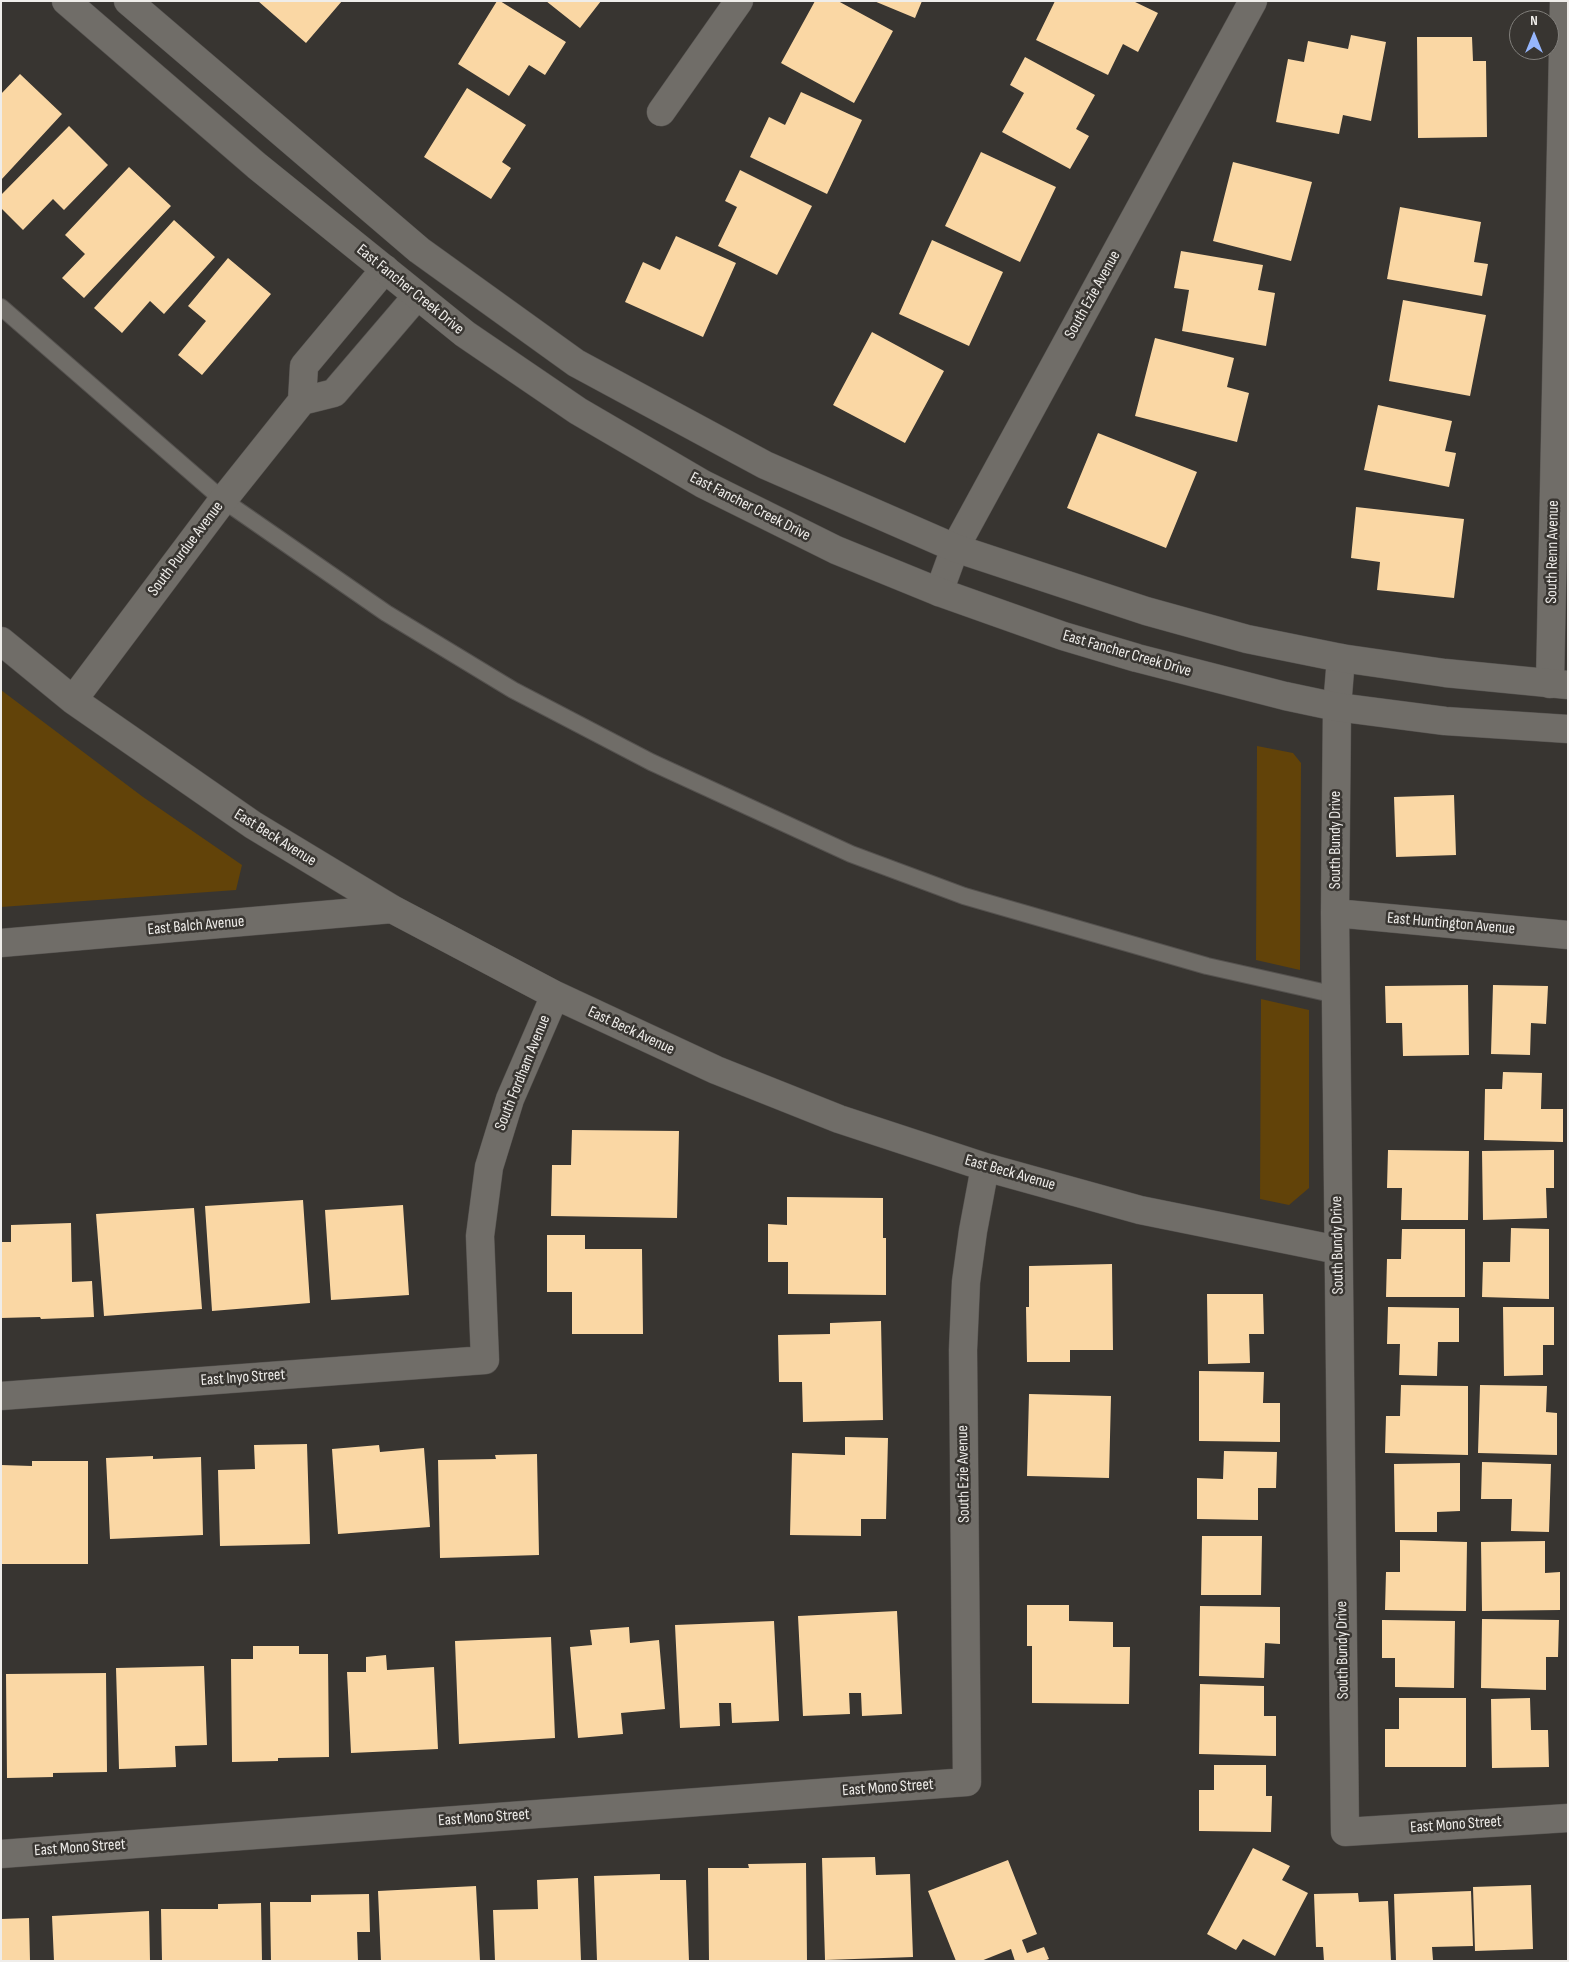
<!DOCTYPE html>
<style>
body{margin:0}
#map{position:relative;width:1569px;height:1962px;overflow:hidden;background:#383531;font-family:"Sofia Sans Condensed",sans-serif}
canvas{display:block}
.frame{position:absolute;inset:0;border:2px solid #efedea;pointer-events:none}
.north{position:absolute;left:1509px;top:10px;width:50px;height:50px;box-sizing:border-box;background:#383531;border:1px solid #817f7b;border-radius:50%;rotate:0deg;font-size:14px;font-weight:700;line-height:20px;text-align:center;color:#efedea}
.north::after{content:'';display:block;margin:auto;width:18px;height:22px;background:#96b6fd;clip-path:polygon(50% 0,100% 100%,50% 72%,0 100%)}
</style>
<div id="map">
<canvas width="1569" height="1962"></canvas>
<div class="frame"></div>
<div class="north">N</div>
</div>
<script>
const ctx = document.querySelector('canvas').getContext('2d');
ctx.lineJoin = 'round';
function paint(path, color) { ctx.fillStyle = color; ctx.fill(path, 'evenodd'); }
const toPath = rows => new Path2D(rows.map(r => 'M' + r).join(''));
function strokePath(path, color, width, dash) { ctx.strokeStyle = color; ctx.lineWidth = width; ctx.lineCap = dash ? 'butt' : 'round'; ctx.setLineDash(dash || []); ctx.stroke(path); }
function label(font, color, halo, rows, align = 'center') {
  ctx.font = font + ' "Sofia Sans Condensed",sans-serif'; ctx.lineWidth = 5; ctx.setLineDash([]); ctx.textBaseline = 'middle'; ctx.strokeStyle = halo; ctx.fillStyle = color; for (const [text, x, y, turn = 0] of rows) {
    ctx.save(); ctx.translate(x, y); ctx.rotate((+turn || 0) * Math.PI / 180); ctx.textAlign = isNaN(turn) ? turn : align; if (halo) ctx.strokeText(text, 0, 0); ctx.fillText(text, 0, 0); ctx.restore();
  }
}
paint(toPath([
 [1,690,143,797,242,865,236,890,1,907],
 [1257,746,1293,753,1301,763,1300,970,1256,960],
 [1261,999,1309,1010,1309,1188,1289,1205,1260,1199]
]), '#624309');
paint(toPath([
 [258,1,342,1,306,43],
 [497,1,500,1,566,42,545,75,529,65,509,96,458,64],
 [546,1,601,1,580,28],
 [815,1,838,1,893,31,854,103,781,63],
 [874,1,922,1,915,18],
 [1055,1,1133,1,1158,13,1138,52,1123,44,1108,75,1036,40],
 [1351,35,1386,42,1371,121,1343,115,1339,134,1276,122,1288,59,1304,62,1308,41,1348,49],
 [1417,37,1472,37,1473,61,1486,61,1487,137,1418,138],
 [1025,57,1095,95,1076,129,1089,136,1070,169,1002,132,1024,93,1010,85],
 [20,74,62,114,1,180,1,94],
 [467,88,526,125,502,162,511,168,491,199,424,157],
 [801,92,862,120,827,194,750,157,769,117,785,125],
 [69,126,108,165,64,210,53,199,23,230,1,208,1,195],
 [981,152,1056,187,1020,262,945,226],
 [1233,162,1312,182,1291,261,1213,241],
 [129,167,171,206,84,298,62,278,85,254,65,235],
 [740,170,812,206,777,275,718,246,737,207,725,201],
 [1400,207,1481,222,1474,262,1488,264,1482,296,1387,279],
 [174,220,215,257,164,314,150,301,122,333,94,308],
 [676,236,736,263,703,337,625,302,643,262,660,270],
 [932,240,1003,272,969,346,899,314],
 [1181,251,1263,265,1258,290,1275,293,1266,346,1182,331,1189,290,1174,288],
 [228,258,271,294,202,375,178,355,206,321,188,306],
 [1403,300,1486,315,1470,396,1389,381],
 [872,332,944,371,905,443,833,405],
 [1155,338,1234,358,1227,387,1249,393,1237,442,1135,416],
 [1378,405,1452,421,1445,451,1456,453,1449,487,1364,470],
 [1098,433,1197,472,1166,548,1067,508],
 [1356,507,1464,519,1454,598,1377,590,1380,562,1351,558],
 [1454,795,1456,855,1396,857,1394,797],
 [1468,985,1469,1055,1403,1056,1402,1023,1386,1023,1385,986],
 [1493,985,1548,986,1546,1024,1531,1023,1530,1055,1491,1054],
 [1503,1072,1542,1073,1541,1109,1563,1109,1563,1142,1484,1140,1485,1089,1502,1089],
 [572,1130,679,1131,677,1218,551,1216,552,1165,571,1165],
 [1388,1150,1469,1151,1468,1220,1401,1220,1402,1188,1387,1188],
 [1554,1150,1554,1188,1546,1188,1547,1218,1483,1220,1482,1151],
 [787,1197,883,1198,883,1238,886,1238,886,1295,788,1294,788,1262,768,1262,768,1224,787,1225],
 [303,1200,310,1303,212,1311,205,1206],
 [403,1205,409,1295,331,1300,325,1210],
 [194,1208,202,1309,104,1316,96,1214],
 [71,1223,72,1282,92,1281,94,1317,41,1319,40,1317,1,1318,1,1242,11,1242,11,1225],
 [1511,1228,1549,1229,1549,1299,1482,1297,1483,1262,1510,1262],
 [1402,1229,1465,1229,1465,1297,1386,1297,1387,1259,1401,1259],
 [547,1235,585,1235,585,1249,642,1249,643,1334,572,1334,572,1292,547,1292],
 [1112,1264,1113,1350,1070,1350,1070,1362,1027,1362,1026,1307,1029,1307,1029,1266],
 [1207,1294,1263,1294,1264,1334,1249,1334,1250,1363,1208,1364],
 [1388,1307,1459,1308,1459,1342,1438,1342,1437,1376,1399,1375,1400,1344,1387,1344],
 [1503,1307,1554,1307,1554,1345,1543,1345,1543,1375,1504,1376],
 [881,1321,883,1420,803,1422,802,1382,779,1382,778,1335,830,1334,830,1323],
 [1199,1371,1264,1372,1263,1403,1280,1403,1280,1442,1199,1441],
 [1401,1385,1468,1386,1468,1455,1385,1453,1386,1416,1400,1416],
 [1480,1385,1547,1386,1546,1412,1557,1413,1557,1455,1478,1453],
 [1029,1394,1111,1396,1109,1478,1027,1476],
 [845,1437,888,1438,886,1519,861,1519,861,1536,790,1535,792,1453,845,1455],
 [307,1444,310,1544,220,1546,218,1470,255,1469,254,1445],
 [379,1445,380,1452,424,1448,430,1527,338,1534,332,1449],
 [1224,1451,1277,1452,1276,1488,1258,1488,1258,1520,1197,1519,1197,1478,1223,1479],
 [537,1454,539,1555,440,1558,438,1460,496,1459,495,1455],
 [153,1456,153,1459,201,1457,203,1535,110,1539,106,1458],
 [32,1461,88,1461,88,1564,1,1564,1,1465,32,1466],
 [1482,1462,1551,1464,1549,1532,1511,1531,1512,1499,1481,1499],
 [1460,1463,1460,1511,1437,1512,1437,1532,1395,1532,1394,1464],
 [1202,1536,1262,1536,1261,1595,1201,1595],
 [1400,1540,1467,1542,1466,1611,1385,1610,1386,1572,1400,1572],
 [1545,1541,1545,1573,1560,1572,1560,1610,1482,1611,1481,1542],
 [1027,1605,1069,1605,1069,1621,1113,1622,1113,1647,1130,1647,1129,1704,1032,1703,1032,1646,1027,1646],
 [1200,1606,1280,1607,1280,1644,1265,1643,1264,1678,1199,1676],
 [897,1611,902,1714,862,1716,861,1693,849,1693,850,1714,803,1716,798,1616],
 [1482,1619,1559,1620,1558,1657,1546,1657,1546,1690,1481,1688],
 [1382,1620,1455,1621,1454,1688,1395,1687,1395,1658,1382,1658],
 [774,1621,779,1721,732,1723,731,1703,719,1703,720,1726,680,1728,675,1625],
 [629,1627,630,1643,659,1640,665,1709,621,1713,623,1734,578,1738,570,1647,592,1645,590,1630],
 [551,1637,555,1738,459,1744,455,1641],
 [253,1646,299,1646,299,1654,328,1654,329,1757,278,1758,278,1761,232,1762,231,1659,253,1659],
 [386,1655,387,1670,434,1667,438,1749,351,1753,347,1672,366,1672,366,1657],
 [204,1666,207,1745,175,1746,176,1767,119,1769,116,1668],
 [106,1673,107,1772,53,1773,53,1777,7,1778,6,1674],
 [1200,1684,1264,1686,1264,1716,1276,1716,1276,1756,1199,1754],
 [1399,1698,1466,1698,1466,1767,1385,1767,1385,1729,1399,1729],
 [1530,1698,1531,1730,1548,1730,1549,1767,1492,1768,1491,1699],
 [1214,1765,1266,1765,1266,1796,1272,1796,1271,1832,1199,1831,1199,1790,1214,1790],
 [1253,1848,1290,1866,1282,1880,1308,1893,1275,1956,1243,1939,1236,1950,1207,1934],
 [875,1857,876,1875,910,1874,913,1957,825,1960,822,1858],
 [1008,1860,1037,1934,1022,1940,1027,1953,1044,1947,1049,1959,1044,1961,1015,1961,1011,1949,981,1961,956,1961,928,1891],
 [806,1863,807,1961,709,1961,708,1868,749,1868,748,1864],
 [660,1874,660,1880,686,1880,689,1961,597,1961,594,1876],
 [578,1878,581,1961,495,1961,493,1910,538,1909,537,1880],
 [1531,1885,1533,1949,1475,1951,1473,1887],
 [476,1886,480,1961,381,1961,378,1891],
 [1471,1891,1473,1946,1432,1947,1433,1960,1396,1961,1394,1894],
 [1358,1893,1359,1902,1388,1901,1391,1961,1324,1961,1323,1947,1316,1947,1314,1894],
 [369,1894,370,1932,357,1932,358,1961,271,1961,270,1902,311,1902,311,1895],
 [261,1903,262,1961,162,1961,161,1909,218,1909,218,1904],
 [149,1911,150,1961,54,1961,52,1916],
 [29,1918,30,1961,1,1961,1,1919]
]), '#fad7a4');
const service = toPath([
 [1,307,223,500,386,613,513,690,651,762,851,854,964,896,1207,966,1336,995]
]);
const minor = toPath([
 [661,112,739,1],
 [385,269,304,366,302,401,334,393,417,296],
 [939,592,955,548,1253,1],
 [1,641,73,700,253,825,392,909,555,995,716,1070,839,1119,985,1167,1140,1210,1338,1250],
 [1341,658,1337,707,1335,913,1345,1832,1568,1818],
 [1550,684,1564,1],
 [73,700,223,500,302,401],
 [1335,913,1568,935],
 [1,943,392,909],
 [1,1396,485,1360,480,1236,489,1167,510,1099,555,995],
 [1,1854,967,1782,963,1350,966,1282,973,1231,985,1167]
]);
const tertiary = toPath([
 [66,1,257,166,465,334,578,411,703,484,836,550,939,592,1063,636,1137,658,1285,696,1337,707,1445,721,1568,729],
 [128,1,419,250,576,363,765,465,955,548,1146,611,1247,639,1341,658,1445,673,1568,685]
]);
strokePath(service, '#55524f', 18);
strokePath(minor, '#55524f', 29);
strokePath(tertiary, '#55524f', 29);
strokePath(service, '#706d68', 16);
strokePath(minor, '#706d68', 28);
strokePath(tertiary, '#706d68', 28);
label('16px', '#efedea', '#383531', [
 ["East Fancher Creek Drive",410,290,39],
 ["South Ezie Avenue",1093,295,-61],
 ["East Fancher Creek Drive",750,507,27],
 ["South Purdue Avenue",186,549,-53],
 ["South Renn Avenue",1553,552,-89],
 ["East Fancher Creek Drive",1127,654,16],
 ["East Beck Avenue",275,838,32],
 ["South Bundy Drive",1336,840,-90],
 ["East Huntington Avenue",1451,924,5],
 ["East Balch Avenue",196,926,-5],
 ["East Beck Avenue",631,1031,25],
 ["South Fordham Avenue",523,1073,-68],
 ["East Beck Avenue",1010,1173,16],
 ["South Bundy Drive",1338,1245,-91],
 ["East Inyo Street",243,1378,-4],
 ["South Ezie Avenue",964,1474,-91],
 ["South Bundy Drive",1343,1650,-91],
 ["East Mono Street",888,1788,-4],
 ["East Mono Street",484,1818,-4],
 ["East Mono Street",1456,1825,-4],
 ["East Mono Street",80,1848,-4]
]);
</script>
